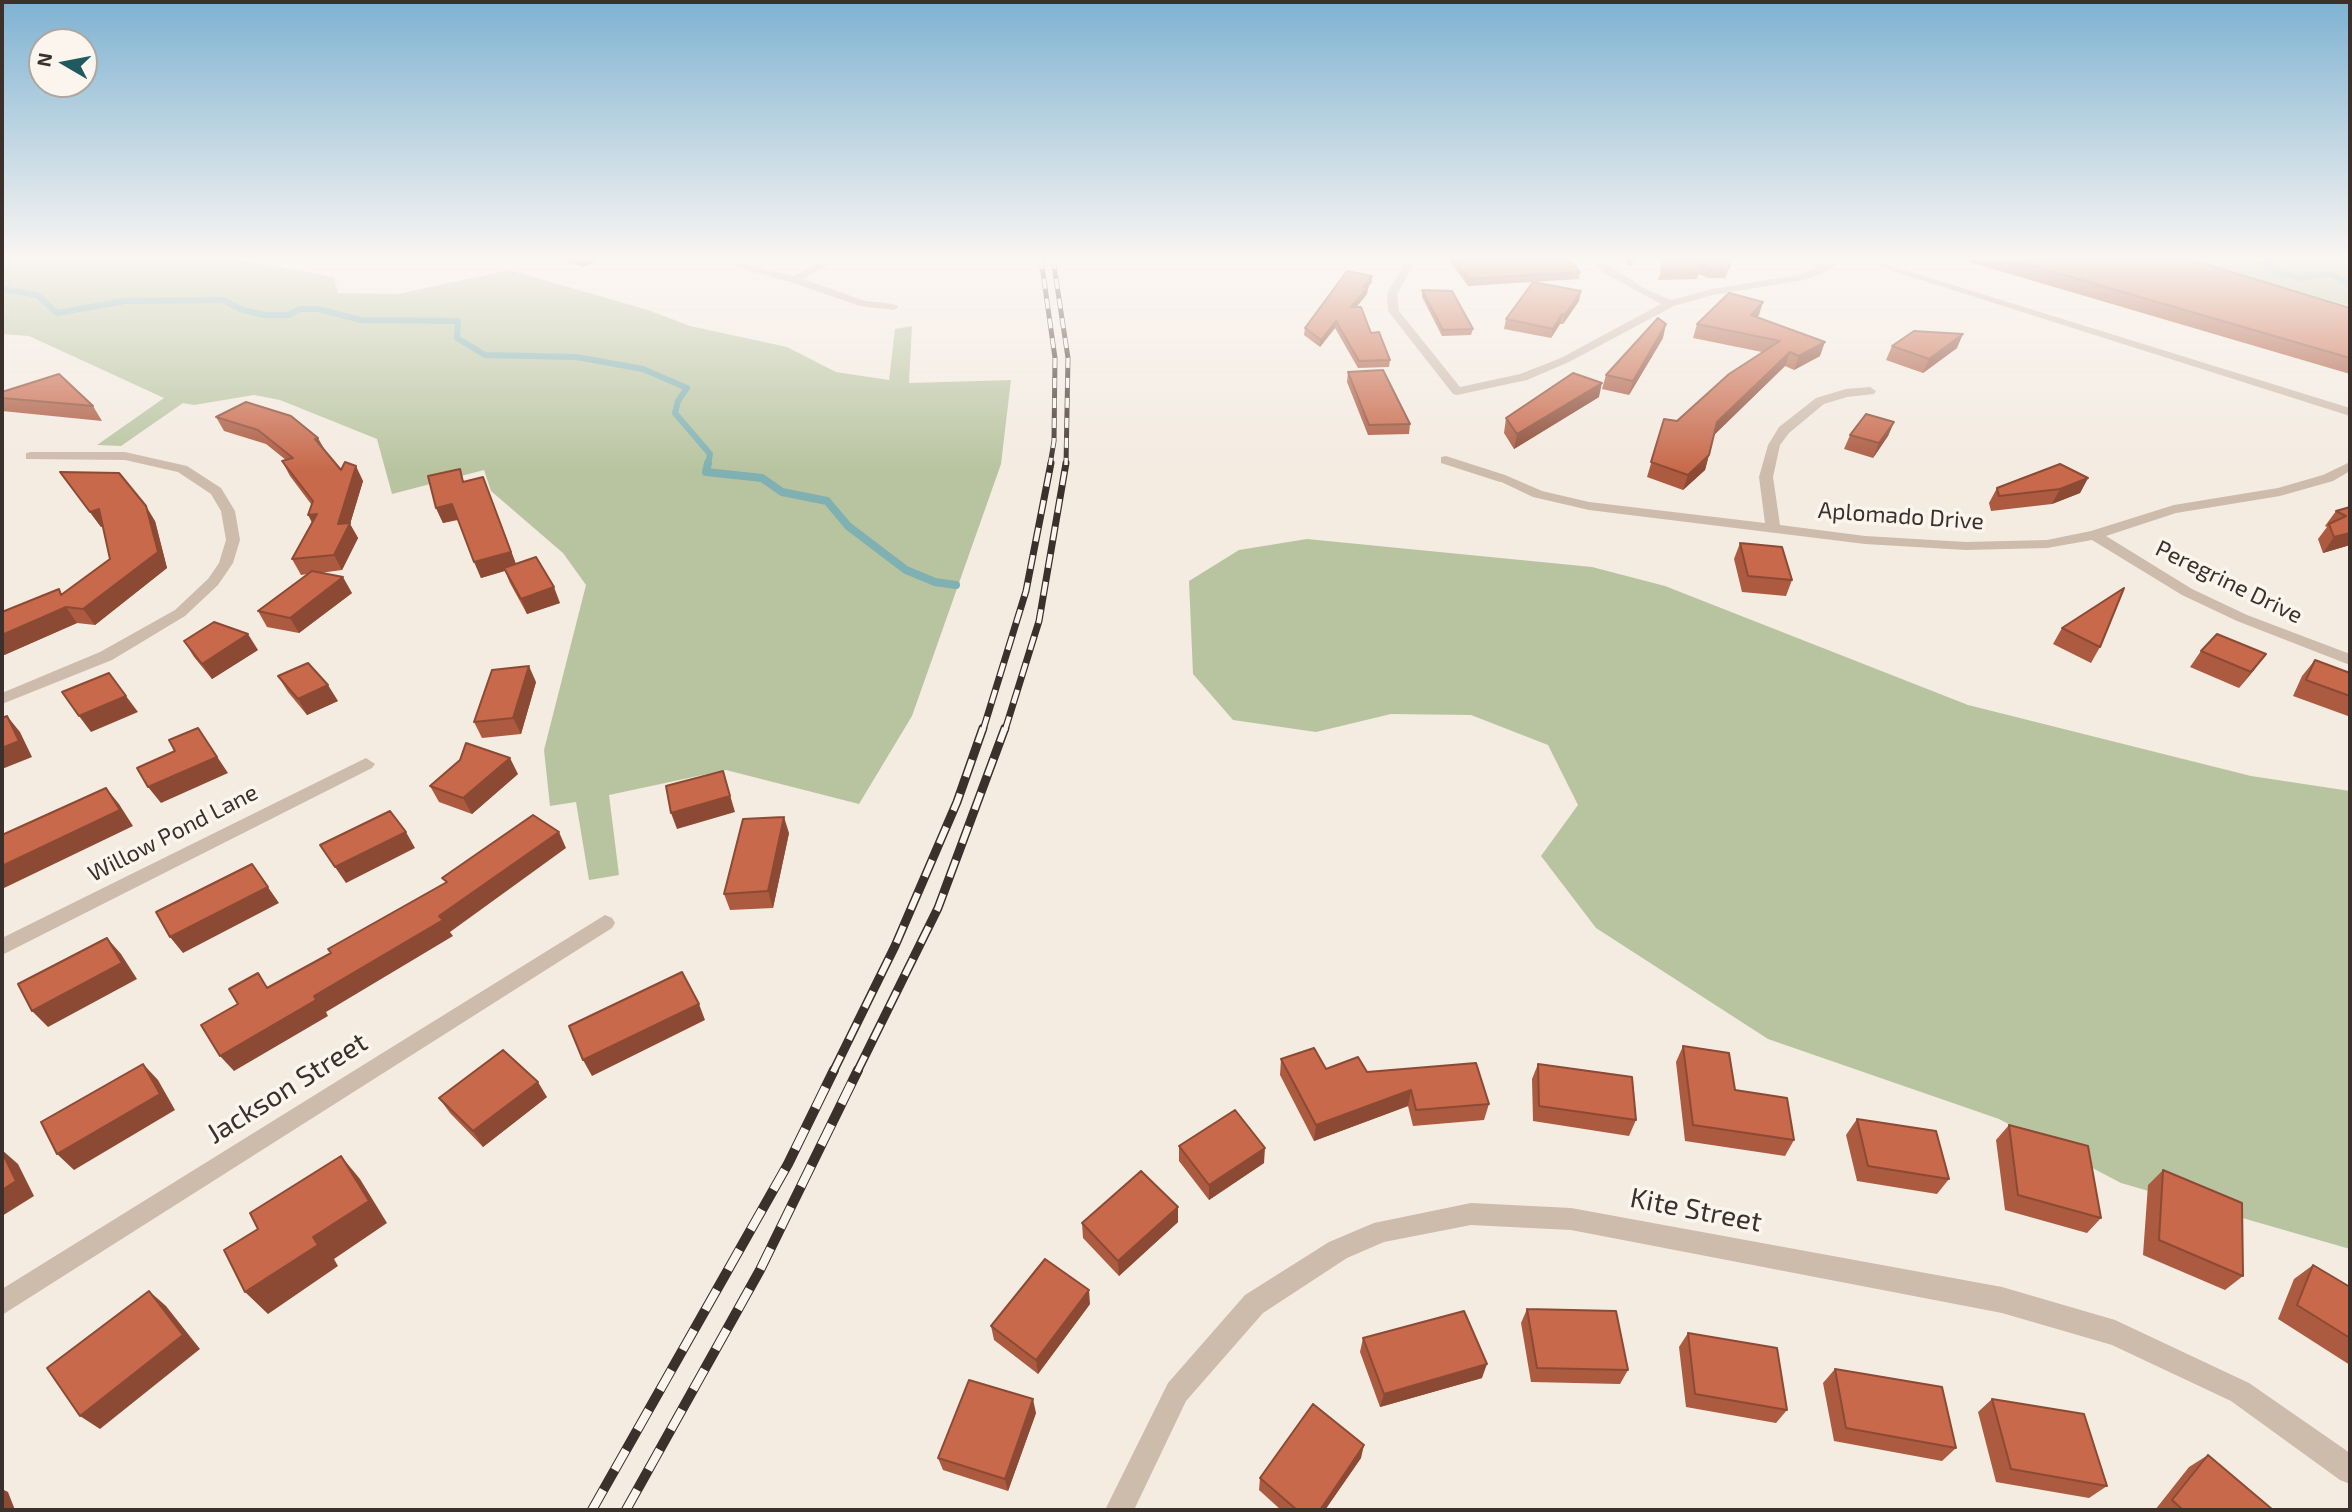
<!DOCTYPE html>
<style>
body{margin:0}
#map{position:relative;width:2352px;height:1512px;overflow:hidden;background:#f4ebe1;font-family:"Exo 2",sans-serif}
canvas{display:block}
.frame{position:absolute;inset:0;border:4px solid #3b302b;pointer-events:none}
.north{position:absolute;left:28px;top:28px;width:70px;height:70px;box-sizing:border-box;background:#fbf5ee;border:2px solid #aea6a0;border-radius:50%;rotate:280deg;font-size:19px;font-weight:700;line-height:28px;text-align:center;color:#3b302b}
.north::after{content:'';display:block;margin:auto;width:24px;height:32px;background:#1f5a5e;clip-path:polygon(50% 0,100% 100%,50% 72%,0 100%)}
</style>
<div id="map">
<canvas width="2352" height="1512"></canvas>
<div class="frame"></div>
<div class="north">N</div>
</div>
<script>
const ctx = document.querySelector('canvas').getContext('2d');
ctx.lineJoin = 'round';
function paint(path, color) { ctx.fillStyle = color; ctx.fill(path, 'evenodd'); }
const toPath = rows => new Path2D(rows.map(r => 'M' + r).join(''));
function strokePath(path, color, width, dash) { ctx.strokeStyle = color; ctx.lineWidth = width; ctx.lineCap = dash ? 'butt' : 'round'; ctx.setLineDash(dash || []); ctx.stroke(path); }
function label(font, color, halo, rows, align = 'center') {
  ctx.font = font + ' "Exo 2",sans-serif'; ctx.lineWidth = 7; ctx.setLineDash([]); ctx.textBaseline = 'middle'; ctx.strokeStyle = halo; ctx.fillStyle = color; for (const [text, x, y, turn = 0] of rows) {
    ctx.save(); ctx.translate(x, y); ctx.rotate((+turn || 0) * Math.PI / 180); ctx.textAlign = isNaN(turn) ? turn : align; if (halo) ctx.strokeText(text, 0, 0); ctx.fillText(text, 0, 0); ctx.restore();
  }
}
paint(toPath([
 [2,259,234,259,334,277,338,293,398,294,509,270,648,310,690,326,787,347,836,372,889,380,895,329,912,326,909,383,1011,380,1001,464,912,716,859,804,726,770,609,795,619,875,589,880,576,802,550,806,544,750,586,585,563,553,491,491,484,470,392,494,377,439,280,400,254,395,194,405,183,403,121,446,97,445,164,398,29,336,2,334],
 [2180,259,2350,259,2350,306,2204,265],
 [1307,539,1592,567,1665,586,1968,705,2251,776,2350,791,2350,1249,2121,1183,1999,1119,1768,1039,1596,928,1541,856,1578,805,1548,745,1471,715,1391,714,1316,732,1233,720,1193,674,1189,581,1239,550]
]), '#b8c4a0');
strokePath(toPath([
 [2268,259,2264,266,2269,270,2300,278,2330,273,2350,285],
 [2,289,37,295,57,313,125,301,223,300,243,310,265,315,288,315,300,309,318,309,361,320,458,321,457,338,485,355,576,357,643,369,687,388,678,401,675,413,710,454,708,465]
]), '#7fb0b2', 6);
strokePath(toPath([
 [708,463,706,472,762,478,782,492,827,501,848,526,906,570,935,582,956,585]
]), '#7fb0b2', 8);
paint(toPath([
 [1446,456,1505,475,1507,478,1500,482,1441,463,1441,457,1446,456]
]), '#cdbbac');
paint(toPath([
 [708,259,723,259,793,276,826,259,838,259,803,279,865,301,894,304,899,307,894,310,860,306,790,282,708,259],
 [1589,259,1600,259,1642,287,1671,300,1712,289,1798,275,1833,259,1845,259,1822,274,1804,280,1713,295,1674,306,1569,362,1527,380,1457,395,1453,394,1388,311,1387,294,1404,264,1412,264,1413,266,1397,294,1399,311,1460,387,1520,374,1561,358,1661,304,1604,273,1589,259],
 [1870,387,1876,391,1874,394,1847,397,1824,404,1789,433,1780,445,1773,477,1780,525,1865,536,1966,542,2047,540,2091,531,2174,505,2278,488,2323,475,2350,462,2350,471,2333,481,2280,496,2176,513,2106,536,2192,589,2247,615,2350,654,2350,665,2237,621,2182,595,2092,540,2047,548,1966,550,1865,544,1589,510,1533,497,1493,478,1495,475,1505,475,1542,491,1589,502,1765,523,1759,477,1768,445,1779,427,1816,398,1846,389,1870,387],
 [31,452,125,452,187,466,221,488,235,511,240,540,233,563,218,585,185,616,112,660,2,704,2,693,100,652,175,610,208,579,219,563,226,540,221,511,211,494,178,472,125,460,26,459,26,453,31,452],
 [366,758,375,764,372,768,2,955,2,938,366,758],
 [605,915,612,918,615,923,612,928,2,1315,2,1289,605,915],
 [1471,1203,1571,1208,2002,1287,2115,1320,2249,1383,2350,1453,2350,1484,2340,1480,2231,1401,2112,1345,2002,1313,1571,1230,1471,1225,1384,1242,1347,1258,1263,1313,1186,1401,1134,1510,1105,1510,1168,1383,1245,1295,1329,1242,1374,1223,1471,1203]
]), '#cdbbac');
paint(toPath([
 [1855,259,1869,259,2350,408,2350,416,1855,259]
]), '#cdbbac');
const railFar3 = toPath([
 [1041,259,1055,358,1054,441,1050,465],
 [1053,259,1068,358,1066,465]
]);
const railFar2 = toPath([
 [983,730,1026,591,1051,463],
 [1005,730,1039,621,1066,463]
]);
const railFar1 = toPath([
 [833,1072,895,946,957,802,983,728],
 [857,1072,938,908,1005,728]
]);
const rail = toPath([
 [592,1510,788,1164,834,1070],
 [626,1510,760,1270,858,1070]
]);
strokePath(railFar3, '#3b302b', 5);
strokePath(railFar2, '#3b302b', 7);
strokePath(railFar1, '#3b302b', 9);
strokePath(rail, '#3b302b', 10);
strokePath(railFar3, '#fbf5ee', 3.5, [10]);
strokePath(railFar2, '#fbf5ee', 4.5, [14]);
strokePath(railFar1, '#fbf5ee', 6, [18]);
strokePath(rail, '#fbf5ee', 8, [23]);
paint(toPath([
 [555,259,599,259,583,267],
 [1448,259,1568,259,1580,272,1579,279,1468,286],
 [1624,259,1636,259,1630,267],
 [1663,259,1730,259,1726,278,1708,278,1699,274,1697,279,1658,280,1665,259],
 [1959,259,2186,259,2350,308,2350,374],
 [1372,282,1368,287,1367,294,1356,307,1371,333,1390,360,1389,367,1358,368,1335,328,1320,347,1304,335,1305,328],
 [1422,290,1473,329,1471,335,1442,336,1422,297],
 [1579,301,1563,324,1560,324,1551,338,1504,329,1506,319],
 [1759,315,1757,317,1820,356,1794,370,1785,366,1714,435,1705,470,1683,490,1647,477,1664,419,1677,421,1762,352,1693,338,1697,324],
 [1663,338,1629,395,1602,389,1606,375],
 [1892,346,1957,348,1923,373,1886,360],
 [1348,372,1410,424,1409,434,1368,435,1347,382],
 [1599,397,1514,449,1504,433,1506,418],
 [2,398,93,406,102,421,2,411],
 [246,402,326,452,341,470,363,481,350,524,358,538,342,570,320,573,352,593,299,633,267,627,258,611,308,574,301,575,292,559,312,523,311,504,290,476,282,461,286,460,266,444,224,431,216,417],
 [1894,422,1888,436,1873,458,1844,449,1850,435],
 [60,472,155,521,167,568,95,625,77,623,2,656,63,594,110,559,103,526,101,527],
 [2088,478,2080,493,2052,504,1991,511,1989,503,1997,488],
 [465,481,489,492,516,564,560,603,527,614,510,583,505,571,481,578,458,520,443,523,436,508],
 [2350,507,2350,545,2323,553,2318,539,2327,527,2325,526,2336,511],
 [1740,543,1792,580,1786,596,1742,592,1734,559],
 [2062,628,2100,647,2091,663,2053,644],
 [184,641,258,650,212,679,194,657],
 [2201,651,2254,670,2239,688,2190,667],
 [2315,660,2350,673,2350,714,2348,716,2293,696,2302,676],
 [278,676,338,701,307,715,288,692],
 [536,682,521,734,482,738,474,722],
 [518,774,472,814,439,802,430,786],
 [789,833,773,908,730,910,724,894],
 [1683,1046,1794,1140,1785,1156,1685,1141,1676,1062],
 [1281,1059,1326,1069,1367,1072,1489,1104,1484,1120,1413,1126,1408,1106,1314,1141,1280,1075],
 [1538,1064,1636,1120,1629,1136,1533,1121,1532,1079],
 [547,1097,483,1147,450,1113,439,1098],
 [1857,1119,1949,1179,1937,1194,1857,1181,1846,1135],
 [2009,1125,2101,1218,2087,1233,2005,1210,1996,1140],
 [1179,1146,1264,1163,1209,1200,1179,1161],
 [2163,1170,2243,1276,2225,1290,2143,1255,2148,1185],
 [1178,1222,1119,1276,1083,1238,1082,1223],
 [2313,1265,2350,1287,2350,1365,2278,1319,2294,1279],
 [1090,1304,1038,1374,994,1340,991,1326],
 [1527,1309,1628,1370,1620,1384,1531,1382,1521,1323],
 [1688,1333,1787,1410,1776,1423,1686,1407,1679,1347],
 [1363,1338,1482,1378,1380,1407,1360,1352],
 [1835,1369,1956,1448,1942,1461,1834,1441,1823,1383],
 [1992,1399,2107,1486,2089,1498,1996,1482,1978,1412],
 [1036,1413,1008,1491,943,1470,938,1458],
 [2208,1455,2273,1510,2155,1510,2189,1467],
 [1361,1458,1325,1510,1281,1510,1259,1490,1260,1478]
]), '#ac5a40');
paint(toPath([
 [580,259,599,259,583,267],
 [1372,276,1372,282,1362,294,1363,287],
 [1368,287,1367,294,1351,314,1351,307],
 [1581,291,1579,301,1563,324,1565,315],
 [1763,302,1759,315,1747,328,1751,315],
 [1562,314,1560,324,1551,338,1553,329],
 [1336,321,1335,328,1320,347,1321,340],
 [1666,324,1663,338,1629,395,1633,381],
 [1963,334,1957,348,1923,373,1929,359],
 [1825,342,1820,356,1794,370,1799,356],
 [1790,352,1785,366,1713,436,1717,422],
 [1602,383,1599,397,1514,449,1517,434],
 [1894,422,1888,436,1873,458,1879,443],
 [318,438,326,452,315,439],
 [1709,455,1705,470,1683,490,1688,475],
 [356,466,363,481,350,524,358,538,342,570,334,555,338,524],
 [483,477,517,567,481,578,474,562],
 [2088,478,2080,493,2052,504,2060,489],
 [452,504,459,519,443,523,436,508],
 [146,506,155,521,167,568,95,625,83,609],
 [99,509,109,524,101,527,90,512],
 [317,514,316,530,308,515],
 [2350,533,2350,545,2323,553,2334,537],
 [343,577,352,593,299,633,290,618],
 [554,587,560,603,527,614,521,599],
 [66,607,77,623,2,656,2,635],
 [248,634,258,650,212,679,202,664],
 [2266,654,2254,670,2239,688,2251,672],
 [529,666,536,682,521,734,513,718],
 [328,685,338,701,307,715,298,699],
 [126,696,138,712,91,732,79,716],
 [7,716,20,732,32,757,2,769,2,748],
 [198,728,228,773,161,803,148,787],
 [510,758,518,774,472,814,463,798],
 [723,771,735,812,677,829,671,813],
 [106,788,119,804,133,826,2,889,2,866],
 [784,817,789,833,773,908,768,891],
 [406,832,415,848,346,883,335,867],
 [559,832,566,848,450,932,453,936,326,1012,328,1016,234,1071,220,1056,439,916],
 [252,864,279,903,183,953,170,937],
 [107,938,121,954,137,979,48,1027,32,1011],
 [699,1004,705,1020,592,1076,583,1060],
 [143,1064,158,1080,175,1110,74,1170,57,1154],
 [538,1082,547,1097,483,1147,473,1131],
 [1411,1090,1408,1106,1314,1141,1316,1125],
 [1265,1148,1264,1163,1209,1200,1209,1185],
 [2,1150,18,1164,34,1196,2,1216],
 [341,1156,360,1179,387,1223,334,1259,338,1266,268,1314,245,1292,313,1237],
 [1178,1207,1178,1222,1119,1276,1118,1261],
 [1089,1290,1090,1304,1038,1374,1036,1360],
 [149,1291,166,1306,200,1349,100,1429,80,1416],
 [1487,1364,1482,1378,1380,1407,1384,1394],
 [1033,1399,1036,1413,1008,1491,1005,1479],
 [1364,1445,1361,1458,1325,1510,1320,1510],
 [2,1489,8,1492,15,1510,2,1510]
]), '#8c4a34');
const building = toPath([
 [1454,259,1568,259,1580,272,1469,279,1454,259],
 [1665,259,1730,259,1729,268,1711,269,1702,265,1700,269,1661,270,1665,259],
 [2009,259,2186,259,2205,264,2350,308,2350,358,2009,259],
 [1347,271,1372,276,1363,287,1368,287,1351,307,1361,307,1371,333,1379,332,1390,360,1359,361,1336,321,1321,340,1305,328,1347,271],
 [1533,282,1581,291,1565,315,1562,314,1553,329,1506,319,1533,282],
 [1422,290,1452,291,1473,329,1443,330,1422,290],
 [1729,293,1763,302,1751,315,1825,342,1799,356,1790,352,1717,422,1709,455,1688,475,1651,462,1664,419,1677,421,1729,374,1780,341,1697,324,1729,293],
 [1658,318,1666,324,1633,381,1606,375,1658,318],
 [1914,331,1963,334,1929,359,1892,346,1914,331],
 [1383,370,1410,424,1369,425,1348,372,1383,370],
 [1573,373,1602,383,1517,434,1506,418,1573,373],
 [59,374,93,406,2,398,2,392,59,374],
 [246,402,291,416,318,438,315,439,341,470,345,462,356,466,338,524,350,523,334,555,292,559,317,514,308,515,313,501,282,461,293,458,258,430,216,417,246,402],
 [1866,414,1894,422,1879,443,1850,435,1866,414],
 [2060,464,2088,478,2060,489,1999,496,1997,488,2060,464],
 [460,469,463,482,483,477,511,552,474,562,452,504,436,508,428,476,460,469],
 [60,472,119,473,146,506,158,552,83,609,66,607,2,635,2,612,59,589,61,595,110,559,99,509,90,512,60,472],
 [2350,507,2350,533,2334,537,2329,524,2346,516,2336,511,2350,507],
 [1740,543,1782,547,1792,580,1748,576,1740,543],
 [536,557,554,587,521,599,504,568,536,557],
 [312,571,343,577,290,618,258,611,312,571],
 [2124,588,2100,647,2062,628,2124,588],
 [214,622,248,634,202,664,184,641,214,622],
 [2217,634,2266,654,2251,672,2201,651,2217,634],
 [2315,660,2350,673,2350,696,2306,680,2315,660],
 [308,663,328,685,298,699,278,676,308,663],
 [529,666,513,718,474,722,492,670,529,666],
 [109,673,126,696,79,716,62,692,109,673],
 [7,716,19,741,2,748,2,718,7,716],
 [198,728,217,757,148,787,137,768,175,751,169,740,198,728],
 [466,743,510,758,463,798,430,786,460,760,466,743],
 [723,771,730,796,671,813,666,786,723,771],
 [106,788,120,810,2,866,2,835,106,788],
 [390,811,406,832,335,867,320,845,390,811],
 [533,815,559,832,439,916,443,920,314,996,316,1000,220,1056,201,1025,238,1004,229,989,258,973,267,988,331,953,328,949,447,882,442,878,533,815],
 [784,817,768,891,724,894,743,819,784,817],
 [252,864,268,887,170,937,156,912,252,864],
 [107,938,122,963,32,1011,18,984,107,938],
 [682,972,699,1004,583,1060,569,1026,682,972],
 [1683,1046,1729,1053,1735,1090,1787,1098,1794,1140,1693,1125,1683,1046],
 [1314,1048,1326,1069,1358,1057,1367,1072,1476,1063,1489,1104,1416,1110,1411,1090,1316,1125,1281,1059,1314,1048],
 [503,1050,538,1082,473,1131,439,1098,503,1050],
 [143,1064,160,1094,57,1154,41,1122,143,1064],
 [1538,1064,1632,1077,1636,1120,1539,1106,1538,1064],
 [1235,1110,1265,1148,1209,1185,1179,1146,1235,1110],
 [1857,1119,1936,1131,1949,1179,1868,1166,1857,1119],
 [2009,1125,2088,1146,2101,1218,2018,1195,2009,1125],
 [2,1152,16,1181,2,1190,2,1152],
 [341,1156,369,1201,313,1237,318,1245,245,1292,224,1250,258,1229,250,1213,341,1156],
 [2163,1170,2242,1203,2243,1276,2159,1240,2163,1170],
 [1141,1171,1178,1207,1118,1261,1082,1223,1141,1171],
 [1045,1259,1089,1290,1036,1360,991,1326,1045,1259],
 [2313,1265,2350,1287,2350,1338,2297,1305,2313,1265],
 [149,1291,183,1335,80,1416,47,1368,149,1291],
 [1527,1309,1616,1311,1628,1370,1537,1368,1527,1309],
 [1464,1311,1487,1364,1384,1394,1363,1338,1464,1311],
 [1688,1333,1777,1348,1787,1410,1695,1394,1688,1333],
 [1835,1369,1942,1387,1956,1448,1846,1428,1835,1369],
 [969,1380,1033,1399,1005,1479,938,1458,969,1380],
 [1992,1399,2084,1414,2107,1486,2011,1469,1992,1399],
 [1313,1404,1364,1445,1320,1510,1297,1510,1260,1478,1313,1404],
 [2208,1455,2273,1510,2183,1510,2172,1500,2208,1455]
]);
paint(building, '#c8694b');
strokePath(building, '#8c4a34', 2);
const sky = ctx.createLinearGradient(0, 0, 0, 470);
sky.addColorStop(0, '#7eb2d2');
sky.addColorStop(0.55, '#faf6f2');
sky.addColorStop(1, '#faf6f200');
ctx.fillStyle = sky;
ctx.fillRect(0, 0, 2352, 470);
label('23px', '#3b302b', '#fbf5ee', [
 ["Aplomado Drive",1901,516,4],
 ["Peregrine Drive",2229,582,26],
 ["Willow Pond Lane",173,833,-27]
]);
label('28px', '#3b302b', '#fbf5ee', [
 ["Jackson Street",287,1088,-32],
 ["Kite Street",1696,1210,11]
]);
</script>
